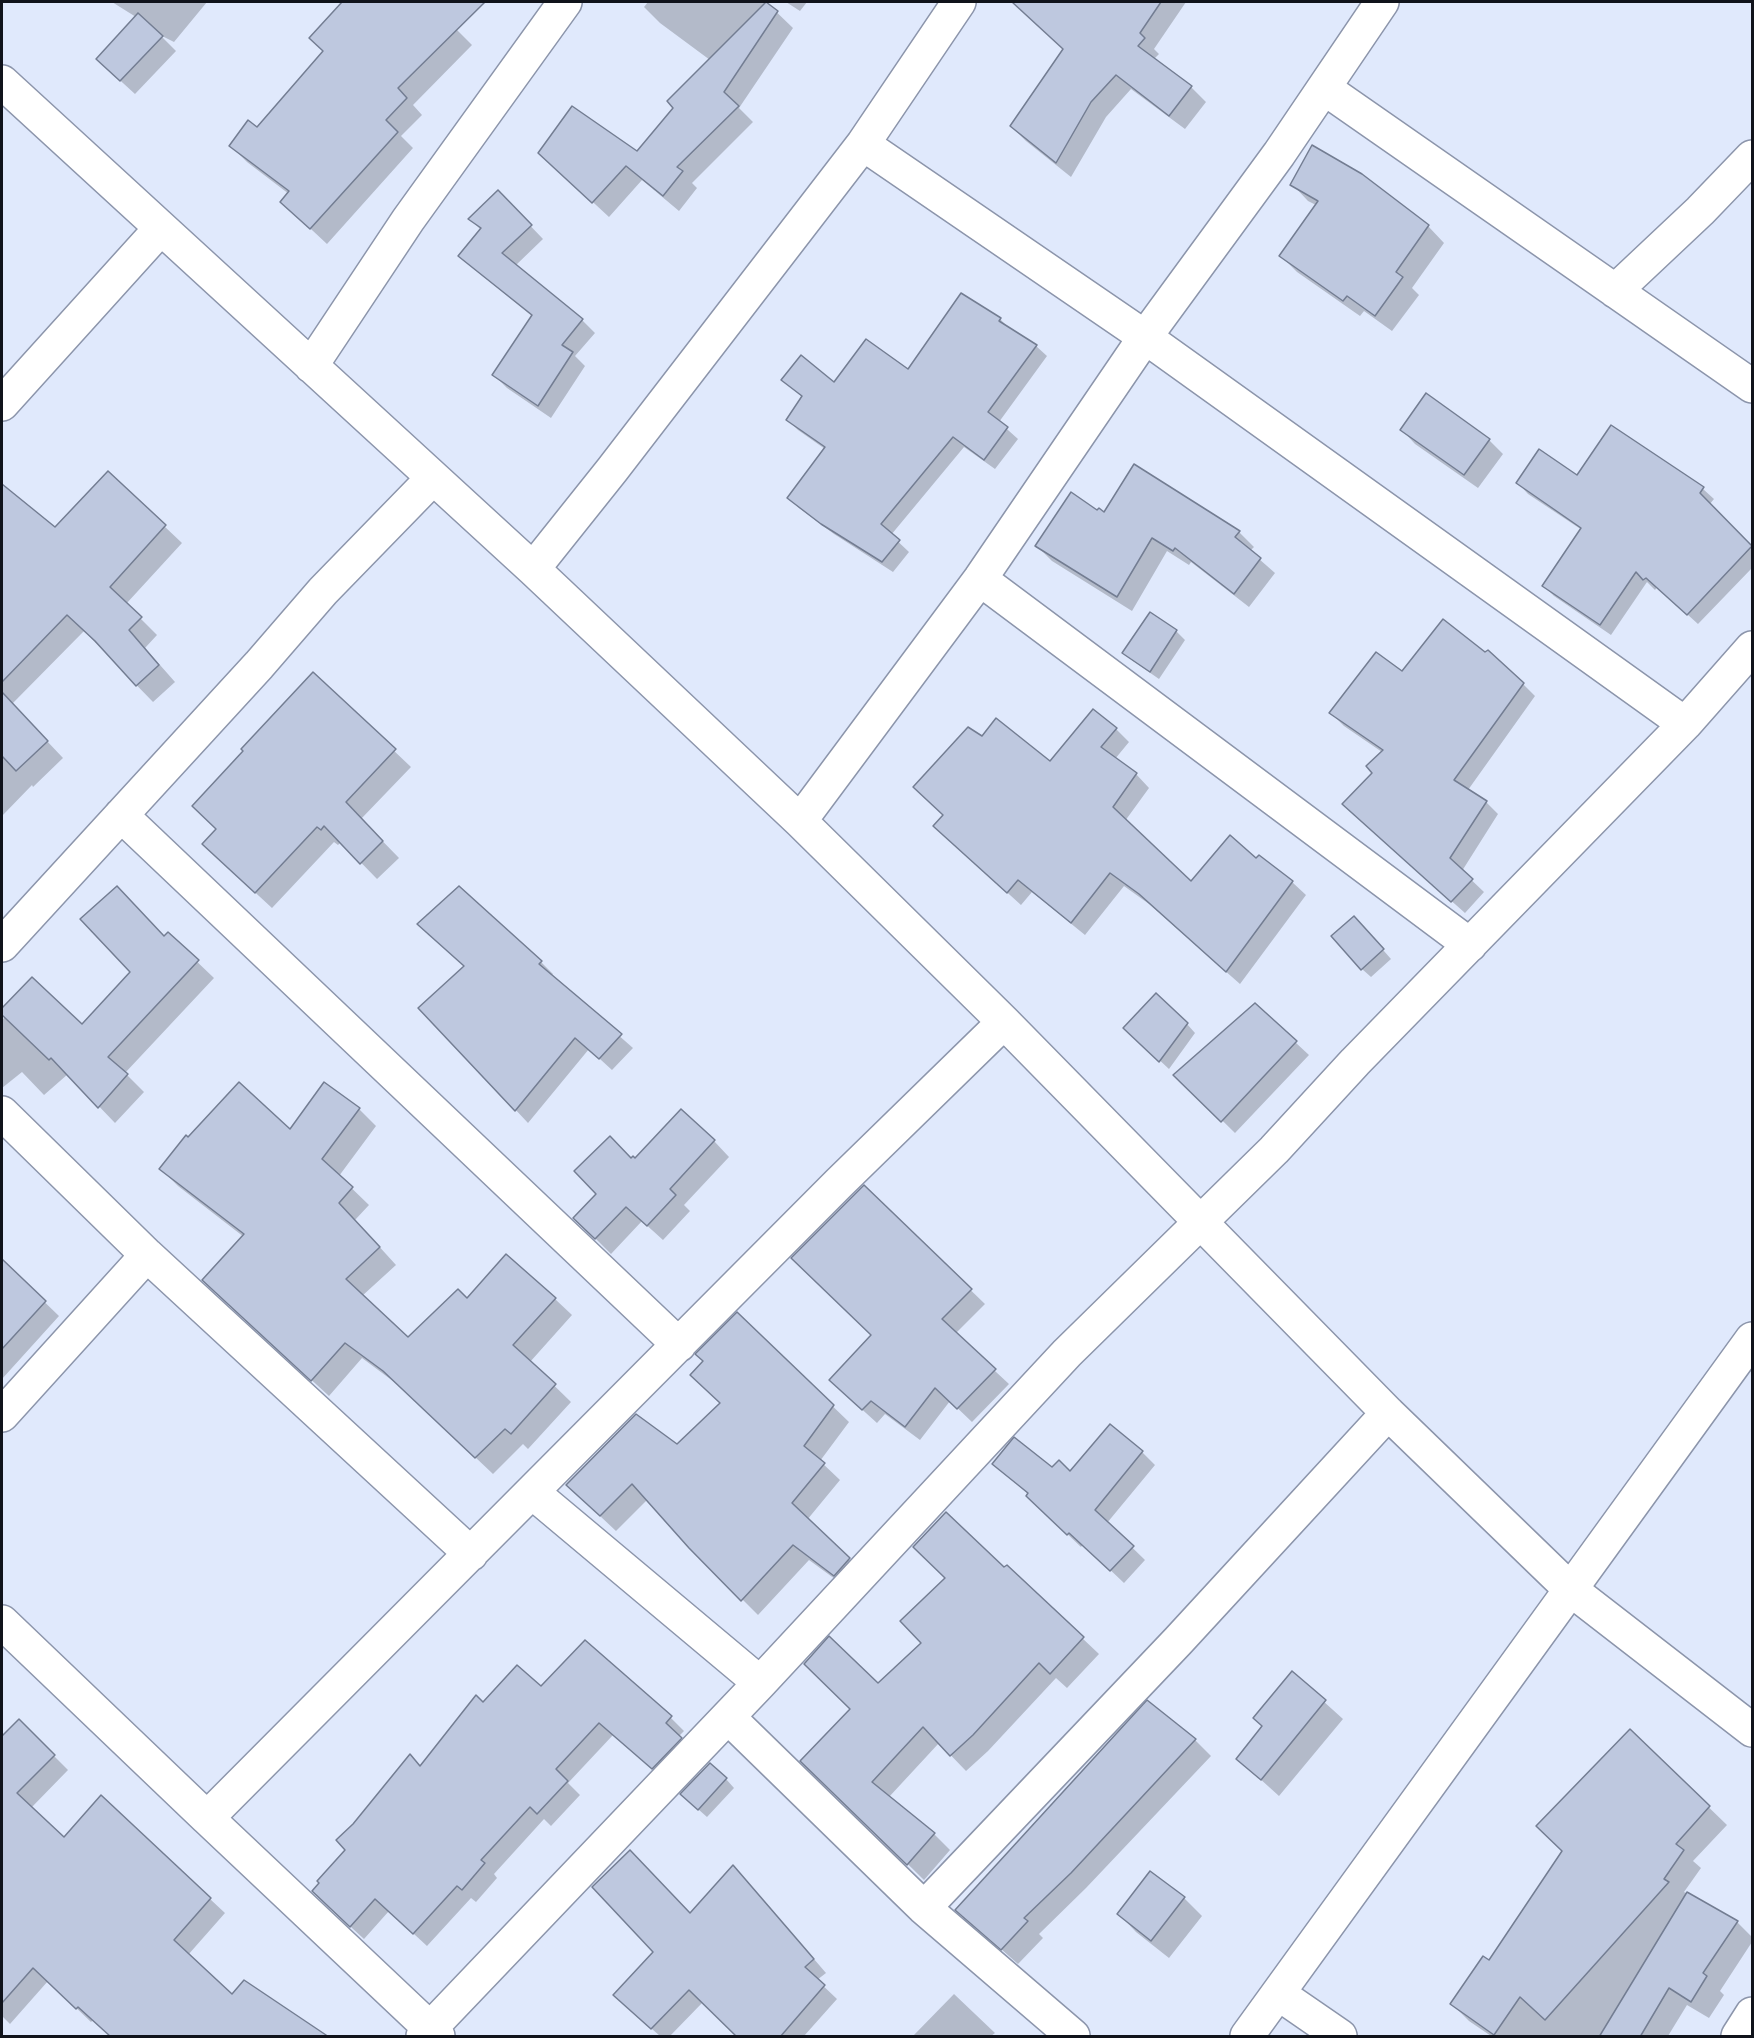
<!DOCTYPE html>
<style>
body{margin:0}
#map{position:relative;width:1754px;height:2038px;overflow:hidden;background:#e0e9fc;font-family:Montserrat,sans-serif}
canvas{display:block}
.frame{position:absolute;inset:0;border:3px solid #10131b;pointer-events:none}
</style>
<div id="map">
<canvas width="1754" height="2038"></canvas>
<div class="frame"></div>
</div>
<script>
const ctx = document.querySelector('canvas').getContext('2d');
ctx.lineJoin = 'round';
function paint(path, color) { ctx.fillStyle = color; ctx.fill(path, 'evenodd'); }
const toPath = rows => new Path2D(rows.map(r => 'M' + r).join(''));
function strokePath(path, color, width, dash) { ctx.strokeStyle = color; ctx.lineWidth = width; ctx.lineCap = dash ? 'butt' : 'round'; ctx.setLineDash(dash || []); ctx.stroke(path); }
paint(toPath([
 [112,2,207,2,174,42,160,35,176,51,135,94,112,73,136,17],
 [344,2,416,2,456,29,472,45,413,105,422,115,401,136,413,148,327,244,298,217,289,194,247,162,231,146,258,129,324,52,311,38],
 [648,2,766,2,793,28,739,108,753,122,692,183,697,188,679,211,642,180,609,217,556,168,638,153,675,107,710,60,660,23,644,7],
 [786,2,807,2,800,11],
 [1026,2,1070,2,1104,32,1125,2,1186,2,1154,49,1159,54,1154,59,1191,87,1206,102,1185,129,1131,89,1106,117,1071,177,1026,141,1011,126,1065,49,1021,8],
 [1361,176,1428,226,1444,243,1412,288,1419,295,1392,331,1364,311,1360,316,1297,272,1281,256,1316,205,1308,201,1292,184],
 [498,192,543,239,515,266,582,320,595,333,575,356,585,366,551,418,507,388,494,375,533,317,473,268,460,256,481,230,470,219],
 [1000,319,1011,330,1036,346,1047,356,999,422,1018,439,995,469,964,447,891,535,909,552,893,572,834,534,799,508,789,498,825,449,798,430,788,420,803,398,783,380,834,384,908,371],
 [1611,427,1703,489,1714,499,1709,505,1752,548,1752,568,1698,624,1657,587,1655,590,1647,582,1611,635,1554,596,1544,586,1582,530,1528,494,1518,483,1577,477],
 [1402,430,1489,440,1503,454,1478,488,1415,444],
 [108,473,182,543,126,604,157,635,145,648,175,682,153,702,84,631,12,704,63,758,33,787,32,785,2,816,2,499,56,529],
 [1098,512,1239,532,1254,547,1250,551,1275,573,1249,607,1191,562,1189,565,1167,551,1132,611,1052,561,1037,546],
 [1150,614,1176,631,1185,640,1159,679,1133,661,1124,653],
 [1402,673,1523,684,1535,696,1468,790,1486,802,1498,814,1462,871,1484,892,1465,913,1356,816,1382,752,1344,726,1331,713],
 [313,674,411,767,361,819,399,858,377,879,341,842,338,845,334,842,272,908,220,860,218,830],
 [1116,729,1129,742,1115,759,1136,774,1149,788,1125,821,1191,883,1257,860,1259,857,1292,882,1306,895,1240,984,1149,904,1124,886,1085,935,1032,892,1021,905,948,839,944,816,982,738,1050,763],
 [459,888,541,962,553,974,551,976,633,1048,612,1070,589,1049,528,1123,420,1008,465,966],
 [1362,926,1391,959,1371,977,1362,969],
 [168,934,214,978,125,1073,144,1092,115,1123,68,1074,44,1095,22,1072,2,1088,2,1020,5,1017,2,1011,32,979,82,1026],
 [1255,1005,1309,1055,1235,1133,1176,1075],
 [1187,1024,1195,1033,1169,1069,1125,1028],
 [359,1109,376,1126,339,1176,369,1205,355,1220,396,1265,362,1296,408,1339,467,1300,555,1299,572,1315,530,1362,571,1402,528,1449,523,1444,493,1474,401,1387,362,1358,329,1396,221,1297,244,1237,178,1186,161,1169],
 [714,1141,729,1157,684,1205,690,1211,663,1240,642,1221,611,1254,590,1233,631,1160],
 [864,1187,985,1304,955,1334,1009,1384,972,1422,950,1401,920,1440,885,1414,877,1423,845,1394,873,1335],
 [2,1261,59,1316,2,1379],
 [737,1314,849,1422,820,1461,840,1480,807,1520,865,1575,850,1590,809,1560,758,1615,690,1547,648,1499,616,1531,583,1500,677,1446,721,1404,705,1361],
 [1142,1452,1155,1465,1107,1523,1145,1560,1124,1583,1083,1544,1081,1547,1041,1509,1029,1495,994,1464,1053,1469,1070,1473],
 [1007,1567,1099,1654,1067,1688,1056,1678,988,1751,966,1771,939,1743,889,1797,934,1834,950,1850,924,1880,803,1761,878,1685],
 [1292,1673,1343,1719,1279,1796,1238,1759,1263,1727],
 [541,1689,671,1718,684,1731,678,1737,694,1752,666,1781,613,1735,568,1783,580,1795,551,1826,544,1819,494,1874,497,1878,476,1902,471,1898,427,1946,389,1911,364,1939,327,1905,421,1767,484,1704],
 [1147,1703,1195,1740,1211,1756,1086,1888,1039,1934,1043,1938,1018,1964,957,1910],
 [19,1721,68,1770,31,1808,64,1839,210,1899,225,1913,188,1955,233,1996,326,2036,93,2020,91,2022,48,1981,10,2024,2,2016,2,1738],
 [1630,1731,1727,1825,1693,1861,1701,1868,1684,1892,1737,1922,1752,1937,1752,1942,1720,1991,1724,1995,1709,2018,1687,2005,1668,2036,1491,2036,1469,2021,1452,2004,1489,1962,1563,1851],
 [726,1779,734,1788,707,1817,690,1802],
 [746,1880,826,1973,817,1980,837,1999,804,2036,739,2036,703,2002,670,2036,660,2036,628,2008,690,1915],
 [1184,1898,1202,1916,1169,1958,1136,1932,1119,1914],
 [954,1994,995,2033,991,2036,913,2036]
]), '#0003');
const building = toPath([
 [342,2,485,2,398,88,407,98,386,120,398,132,310,229,280,202,289,191,229,146,248,120,257,127,323,51,309,38,342,2],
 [766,2,778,11,724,92,739,106,677,167,683,171,663,196,626,166,592,203,538,153,572,106,637,151,673,108,667,101,766,2],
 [1012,2,1161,2,1140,33,1145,38,1138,46,1192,86,1169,116,1116,75,1091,102,1056,163,1010,126,1063,49,1012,2],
 [138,13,163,36,120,81,96,59,138,13],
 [1312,145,1362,174,1429,225,1396,272,1403,277,1375,316,1347,296,1343,301,1279,256,1318,201,1290,185,1312,145],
 [498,190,532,225,502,253,583,319,562,345,573,352,538,406,492,375,532,315,458,256,481,228,468,219,498,190],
 [961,293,1001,318,999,321,1037,345,988,412,1008,427,984,460,953,437,881,524,900,540,882,562,821,524,787,498,825,447,786,420,802,396,781,380,801,355,834,382,866,339,908,369,961,293],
 [1426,393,1490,439,1464,475,1400,430,1426,393],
 [1611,425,1704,487,1700,493,1752,546,1687,615,1646,578,1643,580,1636,572,1600,625,1542,586,1581,528,1516,483,1539,449,1577,475,1611,425],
 [1134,464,1240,531,1235,537,1261,558,1234,594,1175,548,1173,551,1152,538,1117,597,1035,546,1071,492,1097,510,1099,508,1104,512,1134,464],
 [108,471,166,525,110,587,142,617,129,630,159,665,136,686,95,641,67,615,2,682,2,484,55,527,108,471],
 [1150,612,1177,630,1150,672,1122,653,1150,612],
 [1443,619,1485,652,1488,650,1524,683,1454,780,1487,801,1450,858,1473,879,1451,902,1342,804,1372,773,1366,766,1383,750,1329,713,1376,652,1402,671,1443,619],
 [313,672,396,749,346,802,383,841,360,864,324,826,321,830,317,827,255,893,202,844,216,829,192,806,243,751,241,749,313,672],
 [2,692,48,741,16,771,2,756,2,692],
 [1093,709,1117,728,1101,747,1137,773,1113,807,1191,881,1230,835,1256,858,1259,855,1293,881,1226,972,1139,894,1110,873,1071,923,1018,880,1007,893,933,826,943,815,913,787,968,727,982,736,996,718,1050,761,1093,709],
 [117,886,164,936,168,932,199,960,108,1057,128,1074,98,1108,51,1058,49,1060,2,1015,2,1008,32,977,82,1024,130,972,80,919,117,886],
 [459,886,542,961,539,964,622,1034,599,1059,575,1038,515,1111,418,1008,464,966,417,924,459,886],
 [1354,916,1384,949,1361,970,1331,936,1354,916],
 [1156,993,1188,1023,1159,1062,1123,1028,1156,993],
 [1255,1003,1297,1041,1221,1122,1173,1075,1255,1003],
 [239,1082,290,1129,324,1082,360,1108,322,1159,353,1187,339,1203,380,1247,346,1279,408,1337,458,1289,467,1298,506,1254,556,1298,513,1345,556,1384,511,1434,505,1429,475,1458,383,1371,345,1343,311,1381,202,1280,244,1234,159,1169,186,1135,188,1137,239,1082],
 [681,1109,715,1140,670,1189,676,1195,647,1226,626,1207,595,1239,573,1218,596,1194,574,1171,610,1136,631,1158,633,1156,635,1158,681,1109],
 [864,1185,972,1289,942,1319,996,1369,957,1409,935,1388,905,1427,871,1401,862,1410,829,1380,871,1335,791,1258,864,1185],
 [2,1259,46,1301,2,1349,2,1259],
 [737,1312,834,1405,804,1446,825,1463,792,1503,850,1558,834,1576,793,1545,741,1601,689,1548,632,1484,600,1516,566,1485,636,1414,677,1444,720,1403,690,1375,703,1361,695,1354,737,1312],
 [1110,1424,1143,1451,1095,1510,1134,1546,1110,1571,1069,1533,1067,1535,1026,1496,1028,1493,992,1464,1014,1437,1052,1467,1059,1460,1070,1471,1110,1424],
 [946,1512,1004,1567,1007,1565,1084,1637,1050,1674,1039,1663,973,1735,950,1756,923,1727,872,1782,935,1833,907,1865,800,1761,850,1709,804,1664,829,1636,878,1683,921,1643,900,1621,945,1578,913,1547,946,1512],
 [585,1640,672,1716,666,1723,682,1738,652,1769,599,1723,556,1769,568,1781,537,1814,530,1807,481,1860,485,1863,462,1890,457,1886,413,1934,375,1899,350,1927,312,1891,319,1883,317,1881,345,1850,336,1840,353,1824,410,1754,420,1766,476,1695,483,1702,517,1665,541,1686,585,1640],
 [1292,1671,1326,1700,1261,1780,1236,1759,1262,1726,1253,1718,1292,1671],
 [1147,1700,1196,1739,1071,1873,1024,1918,1028,1921,1001,1950,955,1910,1147,1700],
 [19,1719,55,1755,17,1793,64,1837,101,1795,211,1898,174,1940,232,1994,244,1980,329,2037,111,2037,78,2007,76,2009,33,1968,2,2003,2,1736,19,1719],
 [1630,1729,1710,1806,1676,1844,1684,1850,1664,1879,1669,1882,1545,2020,1520,1997,1494,2035,1450,2004,1483,1956,1489,1960,1562,1851,1536,1826,1630,1729],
 [710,1763,727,1778,698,1810,680,1794,710,1763],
 [630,1850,690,1913,733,1865,814,1959,805,1967,825,1985,780,2037,737,2037,689,1990,651,2029,613,1995,653,1952,592,1887,630,1850],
 [1150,1871,1185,1897,1151,1941,1117,1914,1150,1871],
 [1687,1892,1738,1921,1703,1973,1707,1976,1691,2002,1669,1988,1640,2037,1599,2037,1687,1892]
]);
paint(building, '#bec8df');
strokePath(building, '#737d92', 1.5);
const street = toPath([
 [2,82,533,569,800,821,1004,1022,1388,1413,1570,1589,1752,1730],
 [1324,88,1752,386],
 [863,144,1145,337,1685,724],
 [1615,291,1700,211,1752,157],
 [311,366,408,220,565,2],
 [2,404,161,228],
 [533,569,612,470,863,144,959,2],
 [980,579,1470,945],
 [121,815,679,1345],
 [800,821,980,579,1145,337,1279,154,1382,2],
 [2,945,259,665,323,591,433,478],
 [2,1113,147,1255,471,1554],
 [2,1415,147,1255],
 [532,1492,760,1683],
 [2,1622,207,1818],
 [728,1717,924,1908,1073,2036],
 [924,1908,1178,1641,1388,1413],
 [1279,1994,1340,2036],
 [423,2036,760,1683,1067,1353,1274,1150,1355,1062,1685,724,1752,648],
 [438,2036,207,1818,839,1183,1004,1022],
 [1738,2036,1752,2014]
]);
const secondary = toPath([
 [1247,2036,1752,1339]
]);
strokePath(street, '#8c95ab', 36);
strokePath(secondary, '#8c95ab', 36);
strokePath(street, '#fff', 33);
strokePath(secondary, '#fff', 33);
</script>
